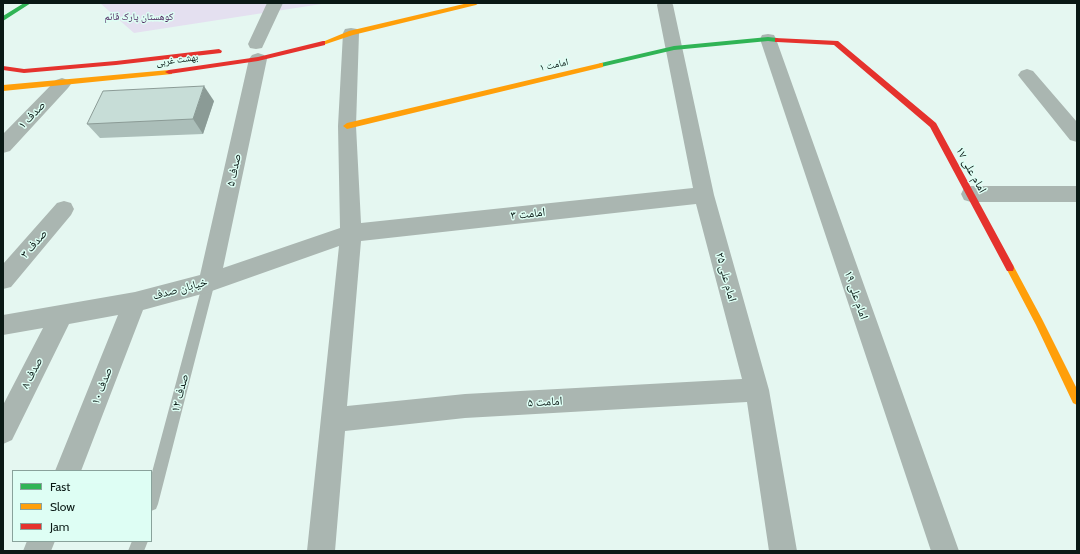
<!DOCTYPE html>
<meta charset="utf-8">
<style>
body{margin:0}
#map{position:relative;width:1080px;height:554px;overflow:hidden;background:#e5f7f1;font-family:Cabin,sans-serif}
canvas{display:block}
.frame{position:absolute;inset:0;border:4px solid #0a1915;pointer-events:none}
.legend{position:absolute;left:12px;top:470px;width:140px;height:72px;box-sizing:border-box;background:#defef4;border:1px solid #89a29b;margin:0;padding:5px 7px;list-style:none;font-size:12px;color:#0a1915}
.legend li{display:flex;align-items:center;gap:8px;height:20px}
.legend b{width:20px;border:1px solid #89a29b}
</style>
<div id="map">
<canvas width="1080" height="554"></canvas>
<div class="frame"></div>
<ul class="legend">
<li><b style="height:5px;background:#30b455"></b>Fast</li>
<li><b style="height:5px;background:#ff9f0a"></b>Slow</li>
<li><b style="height:5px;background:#e5322d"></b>Jam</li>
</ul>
</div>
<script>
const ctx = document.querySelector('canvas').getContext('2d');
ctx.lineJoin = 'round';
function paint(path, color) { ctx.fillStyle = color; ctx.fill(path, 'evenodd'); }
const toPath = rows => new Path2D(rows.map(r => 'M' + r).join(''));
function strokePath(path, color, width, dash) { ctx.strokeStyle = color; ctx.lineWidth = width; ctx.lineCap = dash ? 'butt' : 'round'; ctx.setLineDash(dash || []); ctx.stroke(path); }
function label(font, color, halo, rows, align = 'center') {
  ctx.font = font + ' Cabin,"Noto Naskh Arabic",sans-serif'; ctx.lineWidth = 3; ctx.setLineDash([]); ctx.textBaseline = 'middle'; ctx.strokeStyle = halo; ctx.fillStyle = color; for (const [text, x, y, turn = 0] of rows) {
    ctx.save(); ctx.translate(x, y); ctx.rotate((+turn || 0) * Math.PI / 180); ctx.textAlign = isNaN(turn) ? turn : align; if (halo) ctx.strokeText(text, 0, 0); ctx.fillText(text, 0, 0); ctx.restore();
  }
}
paint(toPath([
 [100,3,328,3,134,33]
]), '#e4e0f0');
paint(toPath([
 [209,277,213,278,215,282,158,504,156,509,151,511,151,476,203,282,205,278,209,277],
 [132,541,148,541,144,551,128,551,132,541]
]), '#aab6b1');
paint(toPath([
 [267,3,283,3,262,48,256,49,250,48,248,44,267,3],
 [658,3,672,3,673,5,714,195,769,390,797,551,769,551,747,402,465,418,345,431,335,551,307,551,339,246,209,292,143,310,81,471,55,471,118,315,69,324,12,440,3,444,3,405,43,328,3,335,3,315,135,292,200,275,249,59,252,55,258,53,264,55,267,59,223,268,340,228,338,126,343,33,345,29,351,28,357,29,359,33,356,126,361,223,693,188,657,5,658,3],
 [696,204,742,379,465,394,347,406,361,241,696,204],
 [768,34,774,35,776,39,959,551,931,551,760,39,762,35,768,34],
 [1027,69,1033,71,1077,122,1077,142,1070,140,1021,79,1018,75,1021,71,1027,69],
 [62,78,68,80,71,84,68,88,10,151,3,153,3,134,56,80,62,78],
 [971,186,1077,186,1077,202,971,202,964,200,961,194,964,188,971,186],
 [64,201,71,203,74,209,71,215,11,287,3,289,3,264,57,203,64,201],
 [27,541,55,541,51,551,23,551,27,541]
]), '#aab6b1');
paint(toPath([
 [24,3,31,3,3,21,3,16,24,3],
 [768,37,777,38,780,40,777,42,768,41,674,50,601,67,597,65,601,63,674,46,768,37]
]), '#30b455');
paint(toPath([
 [468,3,479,3,476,5,353,35,323,45,320,43,349,31,468,3],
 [601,63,603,63,603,67,347,129,343,126,347,123,601,63],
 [169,70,172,70,172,74,3,91,3,85,169,70],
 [1010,264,1013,265,1042,319,1077,389,1077,405,1073,403,1036,325,1006,268,1007,265,1010,264]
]), '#ff9f0a');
paint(toPath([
 [775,38,838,41,936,123,1013,265,1014,268,1013,271,1007,271,930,127,834,45,777,42,775,42,775,38],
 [323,41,325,41,325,45,258,61,169,74,165,72,169,70,258,57,323,41],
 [219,49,222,51,221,53,116,65,24,73,3,70,3,66,24,69,116,61,219,49]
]), '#e5322d');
paint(toPath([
 [214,101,203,134,100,138,87,124]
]), '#abbeb9');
paint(toPath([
 [204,86,214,101,203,134,193,119]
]), '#8b9b96');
const building = toPath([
 [204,86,193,119,87,124,103,91,204,86]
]);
paint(building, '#c7ddd7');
strokePath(building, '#8b9b96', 1);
label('10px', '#4d245f', '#defef4', [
 ["کوهستان پارک قائم",139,17]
]);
label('10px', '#0a1915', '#defef4', [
 ["بهشت غربی",177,60,-8],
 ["امامت ۱",554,65,-13]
]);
label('12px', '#0a1915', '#defef4', [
 ["صدف ۱",32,115,-46],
 ["صدف ۵",234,170,-78],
 ["امام علی ۱۷",971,170,61],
 ["امامت ۳",528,214,-6],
 ["صدف ۳",34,244,-49],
 ["امام علی ۲۵",726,277,75],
 ["خیابان صدف",180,289,-15],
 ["امام علی ۱۹",856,295,71],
 ["صدف ۸",32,373,-63],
 ["صدف ۱۰",102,386,-69],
 ["صدف ۱۲",180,393,-75],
 ["امامت ۵",545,402,-3]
]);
</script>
